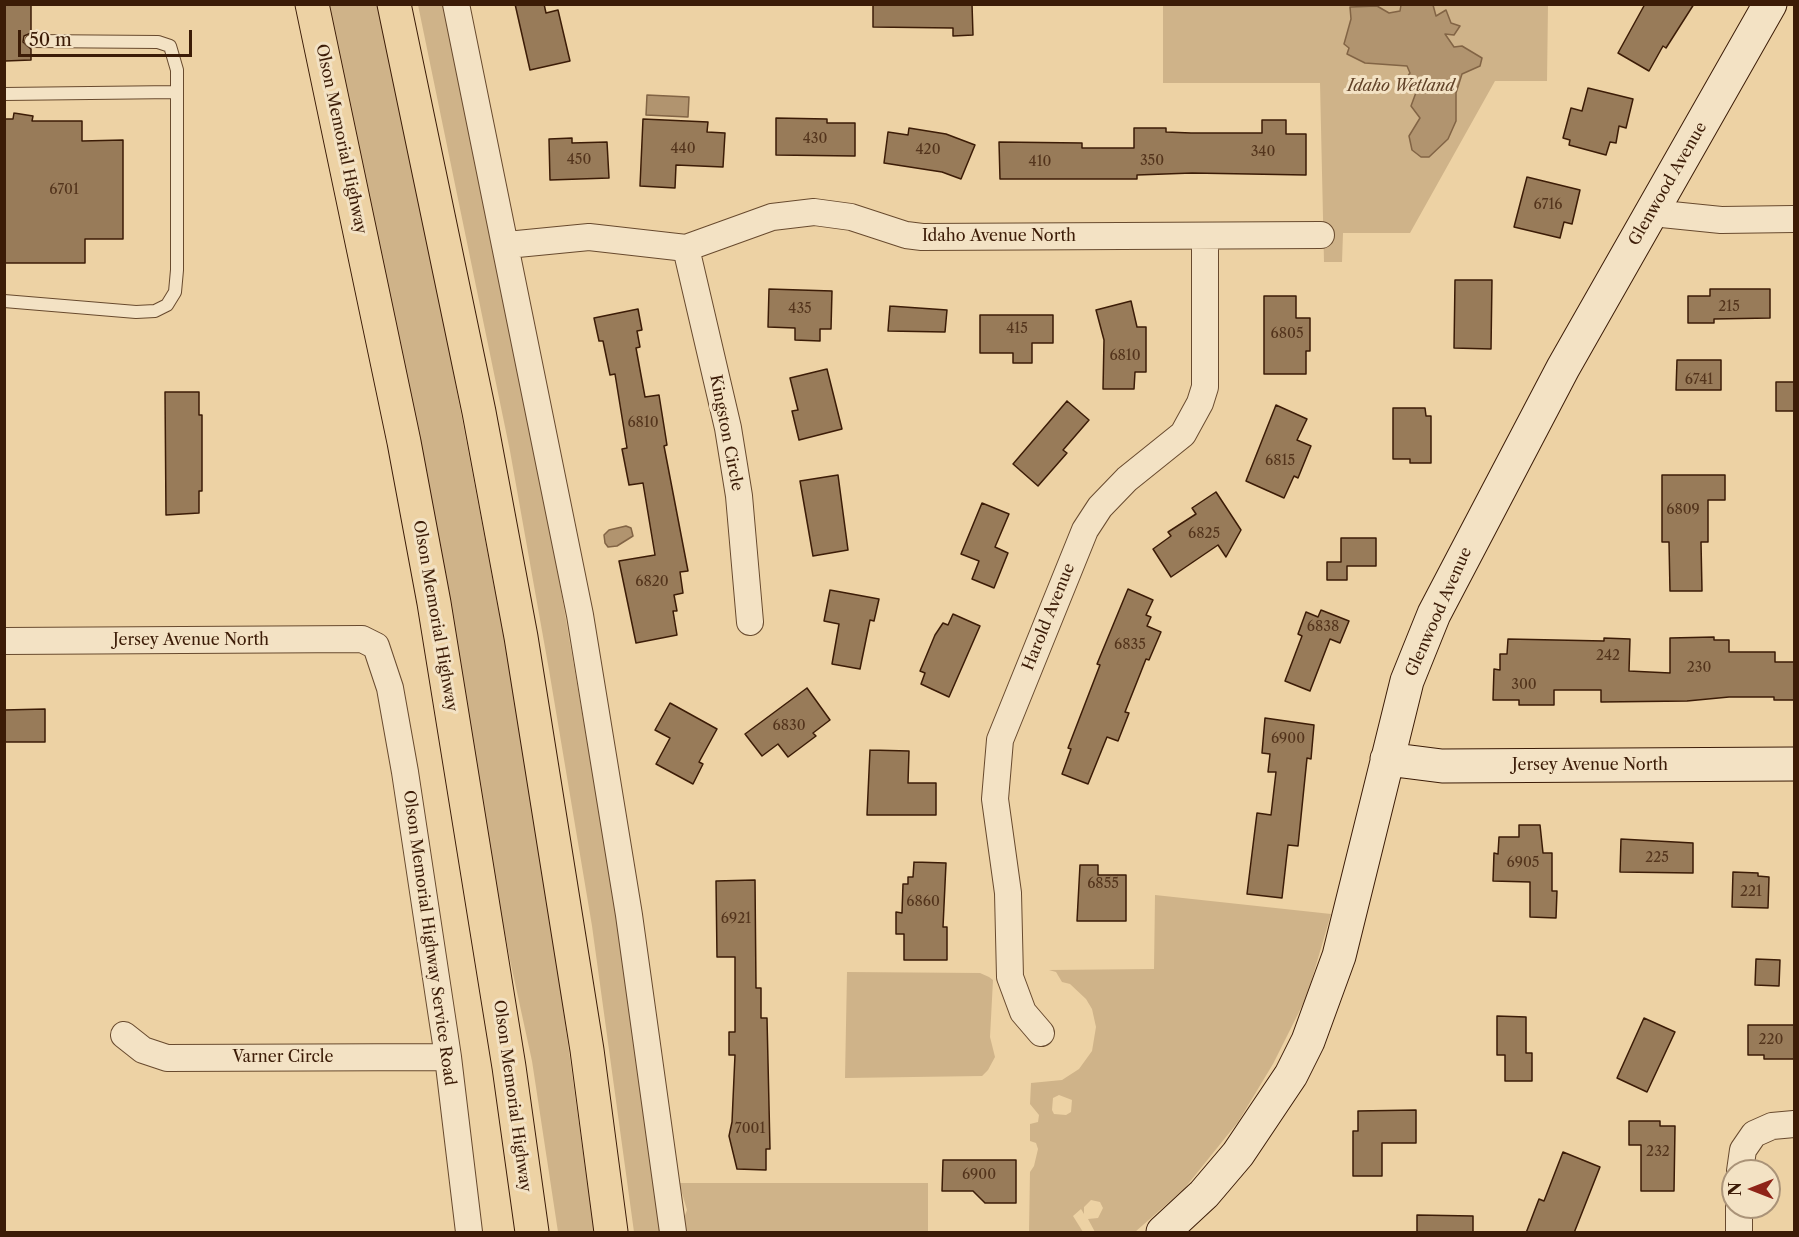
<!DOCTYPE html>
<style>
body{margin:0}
#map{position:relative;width:1799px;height:1237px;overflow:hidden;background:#edd2a4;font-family:"Libre Caslon Text",serif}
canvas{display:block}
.frame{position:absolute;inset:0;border:6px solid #3c1c07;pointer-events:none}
.north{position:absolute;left:1721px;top:1159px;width:60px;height:60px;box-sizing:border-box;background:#f3e2c4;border:2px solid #aa9378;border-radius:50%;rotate:270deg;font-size:16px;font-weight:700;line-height:24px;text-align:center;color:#3c1c07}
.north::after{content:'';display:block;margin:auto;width:21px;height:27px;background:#8f2418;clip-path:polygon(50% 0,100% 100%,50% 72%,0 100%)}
.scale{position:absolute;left:18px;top:30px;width:174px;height:27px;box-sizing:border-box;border:3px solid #3c1c07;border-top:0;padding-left:8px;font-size:18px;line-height:21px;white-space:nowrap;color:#3c1c07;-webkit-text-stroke:4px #f3e2c4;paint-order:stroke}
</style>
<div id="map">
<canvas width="1799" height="1237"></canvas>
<div class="frame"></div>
<div class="north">N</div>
<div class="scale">50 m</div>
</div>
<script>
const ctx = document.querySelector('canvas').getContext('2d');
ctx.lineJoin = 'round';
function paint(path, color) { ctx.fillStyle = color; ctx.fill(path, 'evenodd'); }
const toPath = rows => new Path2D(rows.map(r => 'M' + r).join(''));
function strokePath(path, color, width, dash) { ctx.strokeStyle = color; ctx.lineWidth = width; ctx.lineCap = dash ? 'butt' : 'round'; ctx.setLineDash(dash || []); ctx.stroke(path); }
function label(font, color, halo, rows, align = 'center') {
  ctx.font = font + ' "Libre Caslon Text",serif'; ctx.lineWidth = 6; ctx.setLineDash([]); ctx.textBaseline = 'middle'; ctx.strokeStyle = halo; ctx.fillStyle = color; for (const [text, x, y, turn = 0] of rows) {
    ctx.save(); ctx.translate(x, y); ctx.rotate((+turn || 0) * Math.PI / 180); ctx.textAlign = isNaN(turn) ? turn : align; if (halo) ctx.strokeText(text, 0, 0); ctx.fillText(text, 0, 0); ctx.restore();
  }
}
paint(toPath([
 [328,5,378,5,437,287,504,639,550,914,594,1232,558,1232,532,1061,510,960],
 [418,5,445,5,543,486,618,922,661,1232,634,1232,592,926,549,670,510,451],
 [1163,5,1548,5,1547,81,1495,81,1410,233,1343,233,1342,262,1324,262,1320,83,1163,83],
 [1155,895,1331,914,1307,996,1273,1064,1238,1122,1184,1189,1135,1232,1095,1232,1088,1219,1098,1218,1103,1208,1100,1202,1091,1200,1084,1207,1084,1214,1081,1209,1073,1216,1083,1232,1029,1232,1030,1172,1034,1166,1038,1149,1036,1143,1030,1141,1030,1124,1038,1122,1039,1115,1030,1104,1031,1083,1062,1080,1079,1069,1092,1051,1096,1027,1092,1009,1086,999,1070,984,1062,982,1056,972,1049,970,1154,969],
 [1059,1095,1072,1100,1071,1112,1066,1115,1054,1114,1052,1110,1053,1098],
 [847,972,980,973,989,977,993,980,990,1037,995,1057,988,1070,982,1076,845,1078],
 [679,1183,928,1183,928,1232,685,1232,684,1218,687,1210]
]), '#cfb389');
const water = toPath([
 [1401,5,1433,5,1436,16,1446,10,1451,23,1460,26,1454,35,1445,34,1454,47,1462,46,1482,58,1480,66,1462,74,1456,93,1456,121,1448,139,1429,157,1421,157,1412,150,1409,136,1420,118,1411,106,1418,87,1407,77,1410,73,1407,66,1365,63,1347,54,1349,48,1344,44,1351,19,1350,7,1377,6,1389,13,1400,11,1401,5],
 [647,95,689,97,688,117,646,115,647,95],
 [626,526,631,528,633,536,617,546,608,547,605,543,604,535,609,530,626,526]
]);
paint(water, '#b1946f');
strokePath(water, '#826445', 1.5);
const building = toPath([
 [4,4,31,4,31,33,24,36,23,42,31,49,31,60,5,61,4,4],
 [515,4,544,4,546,13,558,10,570,61,530,70,515,4],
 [873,4,972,4,973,35,953,36,953,28,873,27,873,4],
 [1645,4,1694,4,1666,48,1663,46,1649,71,1618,53,1645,4],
 [1588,88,1633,99,1626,128,1619,126,1616,143,1610,142,1606,155,1569,145,1570,140,1563,138,1571,108,1582,111,1588,88],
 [14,113,33,116,32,121,82,121,82,141,123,140,123,239,85,239,85,263,4,263,4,119,13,119,14,113],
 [776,118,827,119,827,123,855,123,855,156,776,155,776,118],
 [643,119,708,122,707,132,725,133,723,167,676,165,675,188,640,186,643,119],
 [1262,120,1286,120,1286,134,1306,134,1306,175,1192,173,1137,175,1137,179,1000,179,999,142,1082,143,1082,148,1134,148,1134,128,1166,128,1166,132,1191,133,1262,133,1262,120],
 [909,128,946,134,975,145,961,179,942,172,884,163,888,132,908,135,909,128],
 [572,138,572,143,607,142,609,178,550,180,549,139,572,138],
 [1527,177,1580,190,1572,224,1564,222,1560,238,1514,227,1527,177],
 [1455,280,1492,280,1491,349,1454,348,1455,280],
 [769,289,832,291,831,329,820,329,820,341,795,340,795,328,768,327,769,289],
 [1710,289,1770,289,1770,318,1714,319,1714,323,1688,323,1688,296,1710,296,1710,289],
 [1264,296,1296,296,1296,318,1310,318,1310,351,1306,351,1306,374,1264,374,1264,296],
 [1131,301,1137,327,1146,327,1146,372,1135,372,1134,389,1103,389,1104,340,1096,310,1131,301],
 [890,306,947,310,945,332,888,331,890,306],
 [638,309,642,330,637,331,640,347,636,348,645,397,659,395,667,445,664,446,688,571,680,572,683,593,674,595,677,611,673,611,677,635,636,643,619,561,655,555,643,483,629,485,622,449,627,448,615,374,610,375,603,341,599,341,594,318,638,309],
 [980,315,1053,315,1053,343,1032,343,1032,363,1013,363,1013,353,980,353,980,315],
 [1677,360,1721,360,1721,390,1676,390,1677,360],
 [827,369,842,429,799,440,792,411,798,410,790,378,827,369],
 [1776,382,1794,382,1794,411,1776,411,1776,382],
 [165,392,199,392,199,415,202,415,202,491,199,491,199,513,166,515,165,392],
 [1067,401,1089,420,1063,450,1067,453,1038,486,1013,464,1067,401],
 [1276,405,1307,419,1297,440,1311,446,1298,478,1294,476,1284,498,1246,481,1276,405],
 [1393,408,1425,408,1426,416,1431,416,1431,463,1410,463,1410,459,1393,459,1393,408],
 [838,475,848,550,813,556,800,481,838,475],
 [1662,475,1725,475,1725,500,1708,500,1708,542,1701,542,1702,591,1670,591,1669,542,1662,542,1662,475],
 [1216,492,1241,530,1226,557,1218,545,1171,577,1153,549,1171,536,1168,532,1196,514,1192,508,1216,492],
 [982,503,1009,514,995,547,1008,553,994,588,972,579,979,561,961,554,982,503],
 [1341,538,1376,538,1376,566,1347,566,1347,580,1327,580,1327,562,1341,562,1341,538],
 [1128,589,1153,600,1146,615,1151,617,1147,626,1161,632,1149,660,1146,659,1125,712,1129,713,1118,741,1107,737,1088,784,1062,774,1071,749,1068,748,1100,665,1097,664,1128,589],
 [830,590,879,599,874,621,870,620,860,669,832,664,839,624,824,621,830,590],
 [1321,610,1349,621,1340,643,1330,639,1310,691,1285,681,1302,636,1298,634,1306,612,1318,617,1321,610],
 [953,614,980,626,949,697,921,684,925,673,920,671,935,635,943,623,948,625,953,614],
 [1714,637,1714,640,1729,640,1729,652,1775,652,1775,662,1794,662,1794,700,1774,700,1774,697,1729,697,1687,701,1601,702,1601,690,1554,690,1554,705,1519,705,1519,700,1493,700,1494,669,1500,670,1500,654,1507,654,1508,639,1604,641,1604,638,1630,639,1629,671,1670,673,1670,638,1714,637],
 [807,688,830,720,813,733,816,736,788,757,778,744,762,756,745,734,807,688],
 [670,703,717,729,699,762,703,764,693,784,656,764,670,738,655,730,670,703],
 [45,709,45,742,4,742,4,710,45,709],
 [1265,718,1314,725,1311,759,1307,758,1298,846,1288,845,1282,898,1247,894,1257,813,1271,815,1276,772,1268,772,1270,754,1262,753,1265,718],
 [870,750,909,751,908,783,936,783,936,815,867,815,870,750],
 [1519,825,1540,825,1543,853,1552,853,1552,891,1557,891,1556,918,1530,917,1530,882,1493,881,1494,853,1498,854,1499,837,1519,837,1519,825],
 [1621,839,1693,843,1693,873,1620,872,1621,839],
 [914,862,946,863,943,927,947,927,947,960,904,960,904,934,896,934,896,912,902,913,903,884,908,884,908,877,913,877,914,862],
 [1080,865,1098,865,1098,875,1126,875,1126,921,1077,921,1080,865],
 [1733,872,1758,873,1758,876,1769,877,1768,908,1732,907,1733,872],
 [755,880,756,988,761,988,761,1018,767,1018,770,1149,766,1149,766,1170,737,1169,729,1136,732,1122,735,1055,729,1055,729,1032,735,1032,735,957,717,957,716,881,755,880],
 [1756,959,1780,960,1779,986,1755,985,1756,959],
 [1497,1016,1526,1017,1526,1053,1532,1053,1532,1081,1505,1081,1505,1055,1497,1055,1497,1016],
 [1644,1018,1675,1032,1647,1092,1617,1078,1644,1018],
 [1748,1025,1794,1025,1794,1059,1764,1059,1764,1055,1748,1055,1748,1025],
 [1416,1110,1416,1143,1382,1143,1382,1176,1353,1176,1353,1131,1358,1131,1358,1111,1416,1110],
 [1629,1121,1660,1121,1660,1126,1675,1126,1674,1191,1641,1191,1641,1145,1629,1145,1629,1121],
 [1563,1152,1600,1167,1574,1233,1526,1233,1539,1199,1544,1201,1563,1152],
 [943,1160,1016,1160,1016,1203,985,1203,973,1191,942,1191,943,1160],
 [1417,1215,1473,1216,1473,1233,1417,1233,1417,1215]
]);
paint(building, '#987b59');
strokePath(building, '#3c1c07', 1.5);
const lane = toPath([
 [4,94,176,92],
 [4,301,136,312,155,311,167,305,175,292,177,270,177,70,170,46,158,42,31,41]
]);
const street = toPath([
 [456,4,580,615,629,915,673,1232],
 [1652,213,1721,220,1794,219],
 [507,245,589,237,686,248,772,217,814,212,851,217,906,235,922,237,1321,235],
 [686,248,728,428,739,496,750,622],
 [4,641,362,639,376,646,390,688,405,772,448,1057,469,1232],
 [1041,1033,1023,1012,1010,977,1008,893,995,799,1000,740,1085,530,1100,507,1127,479,1183,434,1200,403,1205,387,1205,236],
 [124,1035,143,1050,167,1058,448,1057],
 [1740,1171,1743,1150,1754,1134,1772,1126,1794,1124],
 [1739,1232,1739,1207]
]);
const secondary = toPath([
 [1387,759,1442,766,1794,764],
 [1163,1232,1204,1194,1238,1154,1291,1075,1308,1041,1339,956,1407,681,1434,614,1563,368,1770,4]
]);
const highway = toPath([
 [312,4,404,442,434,603,509,1067,532,1232],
 [394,4,479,412,521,637,587,1050,611,1232]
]);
strokePath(lane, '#684a2e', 14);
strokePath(street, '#684a2e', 28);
strokePath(secondary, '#3c1c07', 35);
strokePath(highway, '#3c1c07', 35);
strokePath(lane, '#f3e2c4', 12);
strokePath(street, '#f3e2c4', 26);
strokePath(secondary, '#f3e2c4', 33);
strokePath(highway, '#edd2a4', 33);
label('14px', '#53341c', null, [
 ["430",815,139],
 ["440",683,149],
 ["420",928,150],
 ["340",1263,152],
 ["450",579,160],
 ["350",1152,161],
 ["410",1040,162],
 ["6701",64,190],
 ["6716",1548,205],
 ["215",1729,307],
 ["435",800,309],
 ["415",1017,329],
 ["6805",1287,334],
 ["6810",1125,356],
 ["6741",1699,380],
 ["6810",643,423],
 ["6815",1280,461],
 ["6809",1683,510],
 ["6825",1204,534],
 ["6820",652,582],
 ["6838",1323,627],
 ["6835",1130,645],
 ["242",1608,656],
 ["230",1699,668],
 ["300",1524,685],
 ["6830",789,726],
 ["6900",1288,739],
 ["225",1657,858],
 ["6905",1523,863],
 ["6855",1103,884],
 ["221",1751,892],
 ["6860",923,902],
 ["6921",736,919],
 ["220",1771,1040],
 ["7001",750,1129],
 ["232",1658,1152],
 ["6900",979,1175]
]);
label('italic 16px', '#614228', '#f3e2c4', [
 ["Idaho Wetland",1401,86]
]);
label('16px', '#3c1c07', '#f3e2c4', [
 ["Olson Memorial Highway",341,139,78],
 ["Glenwood Avenue",1668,184,-60],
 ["Idaho Avenue North",999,236],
 ["Kingston Circle",726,433,79],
 ["Glenwood Avenue",1439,612,-66],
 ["Olson Memorial Highway",435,616,80],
 ["Harold Avenue",1049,617,-68],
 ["Jersey Avenue North",191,640],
 ["Jersey Avenue North",1590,765],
 ["Olson Memorial Highway Service Road",429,938,82],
 ["Varner Circle",283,1057],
 ["Olson Memorial Highway",512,1096,82]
]);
</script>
